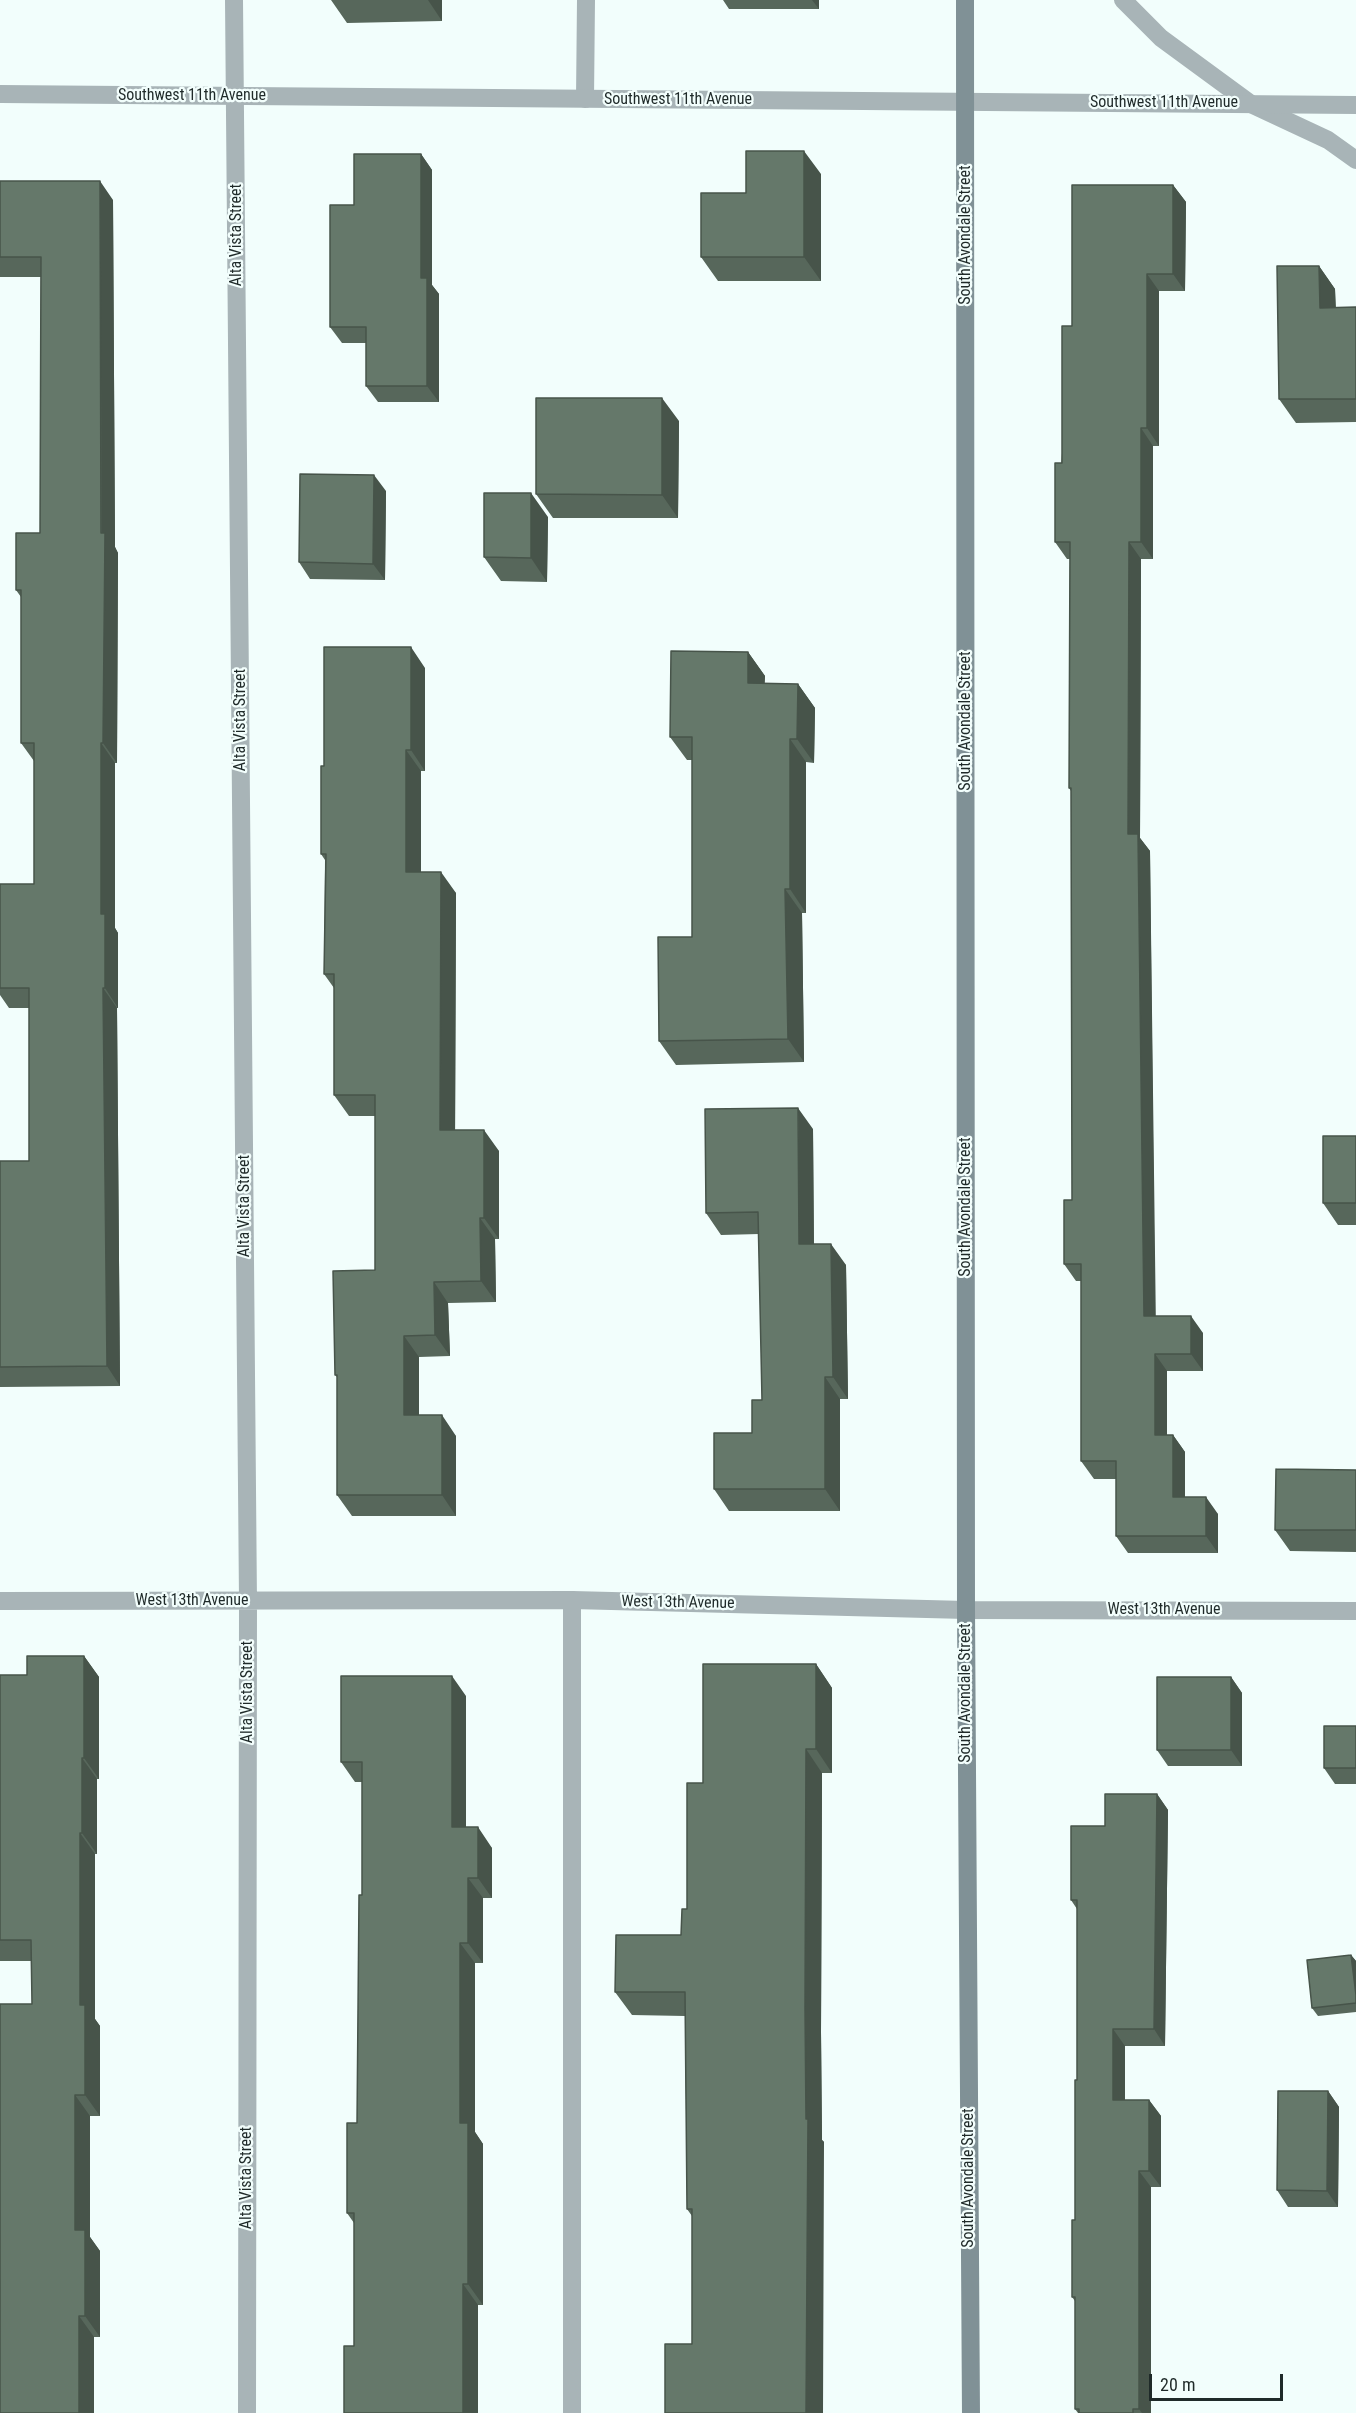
<!DOCTYPE html>
<style>
body{margin:0}
#map{position:relative;width:1356px;height:2413px;overflow:hidden;background:#f2fefc;font-family:"Roboto Condensed",sans-serif}
canvas{display:block}
.scale{position:absolute;left:1149px;top:2374px;width:134px;height:27px;box-sizing:border-box;border:3px solid #1f2a29;border-top:0;padding-left:8px;font-size:18px;line-height:21px;white-space:nowrap;color:#1f2a29;-webkit-text-stroke:4px #f2fefc;paint-order:stroke}
</style>
<div id="map">
<canvas width="1356" height="2413"></canvas>
<div class="scale">20 m</div>
</div>
<script>
const ctx = document.querySelector('canvas').getContext('2d');
ctx.lineJoin = 'round';
const toPath = rows => new Path2D(rows.map(r => 'M' + r).join(''));
function strokePath(path, color, width, dash) { ctx.strokeStyle = color; ctx.lineWidth = width; ctx.lineCap = dash ? 'butt' : 'round'; ctx.setLineDash(dash || []); ctx.stroke(path); }
function paint(path, color) { ctx.fillStyle = color; ctx.fill(path, 'evenodd'); }
function label(font, color, halo, rows, align = 'center') {
  ctx.font = font + ' "Roboto Condensed",sans-serif'; ctx.lineWidth = 4.5; ctx.setLineDash([]); ctx.textBaseline = 'middle'; ctx.strokeStyle = halo; ctx.fillStyle = color; for (const [text, x, y, turn = 0] of rows) {
    ctx.save(); ctx.translate(x, y); ctx.rotate((+turn || 0) * Math.PI / 180); ctx.textAlign = isNaN(turn) ? turn : align; if (halo) ctx.strokeText(text, 0, 0); ctx.fillText(text, 0, 0); ctx.restore();
  }
}
strokePath(toPath([
 [585,99,586,0],
 [572,1600,572,2413]
]), '#a8b4b7', 18);
strokePath(toPath([
 [234,0,248,1600,247,2413],
 [1123,0,1161,38,1251,104,1328,140,1356,160],
 [0,1601,572,1600,966,1610,1356,1611]
]), '#a8b4b7', 18);
strokePath(toPath([
 [0,94,1356,105]
]), '#a8b4b7', 18);
strokePath(toPath([
 [965,0,966,1610,971,2413]
]), '#809196', 18);
paint(toPath([
 [331,0,442,0,442,21,347,23],
 [723,0,819,0,819,9,729,9],
 [421,154,432,170,432,285,439,294,439,402,378,402,366,386,366,343,342,343,330,327,354,205],
 [821,174,821,281,718,281,701,257,746,193],
 [0,181,113,200,115,547,118,553,117,763,115,763,115,928,118,933,118,1008,117,1008,120,1386,0,1387,0,1161,29,1161,29,1008,9,1008,0,995,0,884,34,884,34,761,21,743,21,597,16,590,40,533,41,277,0,277],
 [1173,185,1186,202,1185,291,1159,291,1159,446,1153,446,1153,559,1141,559,1140,838,1150,851,1155,1316,1203,1333,1203,1371,1167,1371,1167,1435,1173,1435,1185,1452,1185,1497,1218,1514,1218,1553,1128,1553,1116,1536,1116,1479,1094,1479,1081,1461,1081,1281,1076,1281,1064,1264,1072,1200,1071,791,1069,788,1070,559,1067,559,1055,542,1072,326],
 [1319,266,1335,289,1336,308,1356,307,1356,422,1296,423,1279,399],
 [679,421,678,518,553,518,536,494],
 [386,491,385,580,310,579,299,562],
 [548,517,547,582,501,581,484,557],
 [748,652,765,676,764,684,798,684,815,708,814,763,806,762,806,913,802,913,804,1062,676,1065,659,1041,692,937,692,760,687,760,670,737],
 [425,668,425,771,421,771,421,872,456,893,455,1130,499,1151,499,1239,495,1239,496,1302,448,1303,450,1356,419,1357,419,1415,456,1436,456,1516,352,1516,337,1495,337,1377,335,1375,375,1270,375,1116,349,1116,334,1095,334,988,324,974,325,860,321,854,324,766],
 [813,1129,814,1244,846,1265,848,1399,840,1399,840,1511,729,1511,714,1489,752,1433,762,1400,759,1234,721,1235,706,1213],
 [1356,1136,1356,1225,1338,1225,1323,1203],
 [1356,1470,1356,1552,1290,1551,1275,1530],
 [84,1656,99,1677,99,1779,97,1779,97,1854,95,1854,95,2019,100,2026,100,2116,90,2116,90,2237,100,2251,100,2337,94,2337,94,2413,32,2004,32,1961,0,1961,0,1675,27,1675],
 [816,1664,832,1688,832,1773,822,1773,821,2032,822,2140,824,2142,692,2344,692,2216,687,2209,685,2016,632,2015,615,1992,681,1935,687,1909,703,1783],
 [1231,1677,1242,1693,1242,1766,1168,1766,1157,1750],
 [466,1696,466,1827,492,1848,492,1898,483,1898,483,1963,475,1963,475,2132,483,2144,483,2305,478,2305,478,2413,354,2346,354,2223,347,2213,357,2123,362,1895,362,1782,355,1782,341,1762],
 [1356,1726,1356,1784,1335,1784,1324,1768],
 [1157,1794,1168,1810,1165,2046,1125,2046,1125,2100,1149,2100,1161,2116,1161,2187,1151,2187,1151,2413,1078,2413,1075,2409,1075,2301,1072,2297,1075,2220,1077,2080,1077,1909,1071,1900,1105,1826],
 [1351,1955,1356,1961,1356,2012,1318,2016,1312,2008],
 [1328,2091,1339,2107,1338,2207,1288,2207,1277,2190]
]), '#57675b');
paint(toPath([
 [428,0,442,0,442,21],
 [812,0,819,0,819,9],
 [804,151,821,174,821,281,804,257],
 [421,154,432,170,432,285,439,294,439,402,427,386,421,278],
 [100,181,113,200,115,547,118,553,117,763,103,743],
 [1173,185,1186,202,1185,291,1173,274],
 [1319,266,1335,289,1336,331,1320,308],
 [1147,274,1159,291,1159,446,1147,428],
 [662,398,679,421,678,518,662,495],
 [1141,428,1153,446,1153,559,1141,542],
 [374,475,386,491,385,580,373,564],
 [531,493,548,517,547,582,531,558],
 [1129,542,1141,559,1140,838,1150,851,1156,1333,1144,1316,1128,834],
 [411,647,425,668,425,771,411,750],
 [748,652,765,676,764,707,748,683],
 [798,684,815,708,814,763,797,739],
 [790,739,806,762,806,913,790,889],
 [101,743,115,763,115,928,118,933,118,1008,105,988,101,914],
 [406,750,421,771,421,893,406,872],
 [441,872,456,893,455,1151,440,1130],
 [785,889,802,913,804,1062,788,1039],
 [103,988,117,1008,120,1386,107,1366],
 [798,1108,813,1129,814,1266,799,1244],
 [484,1130,499,1151,499,1239,484,1218],
 [480,1218,495,1239,496,1302,481,1281],
 [831,1244,846,1265,848,1399,833,1377],
 [434,1282,448,1303,450,1356,435,1335],
 [1191,1316,1203,1333,1203,1371,1191,1354],
 [404,1336,419,1357,419,1436,404,1415],
 [1155,1354,1167,1371,1167,1452,1155,1435],
 [825,1377,840,1399,840,1511,825,1489],
 [442,1415,456,1436,456,1516,442,1495],
 [1173,1435,1185,1452,1185,1514,1173,1497],
 [1206,1497,1218,1514,1218,1553,1206,1536],
 [84,1656,99,1677,99,1779,84,1758],
 [816,1664,832,1688,832,1773,816,1749],
 [452,1676,466,1696,466,1848,452,1827],
 [1231,1677,1242,1693,1242,1766,1231,1750],
 [806,1749,822,1773,821,2032,822,2140,824,2142,823,2413,806,2413,806,2119,805,2008],
 [82,1758,97,1779,97,1854,82,1833],
 [1157,1794,1168,1810,1165,2046,1154,2029],
 [478,1827,492,1848,492,1898,478,1878],
 [80,1833,95,1854,95,2019,100,2026,100,2116,85,2095,80,2005],
 [468,1878,483,1898,483,1963,468,1943],
 [460,1943,475,1963,475,2132,483,2144,483,2305,468,2284,460,2123],
 [1351,1955,1356,1961,1356,1995],
 [1113,2029,1125,2046,1125,2116,1113,2100],
 [1328,2091,1339,2107,1338,2207,1327,2191],
 [75,2095,90,2116,90,2237,100,2251,100,2337,85,2316,75,2230],
 [1149,2100,1161,2116,1161,2187,1149,2171],
 [1139,2171,1151,2187,1151,2413,1142,2413,1139,2409],
 [463,2284,478,2305,478,2413,463,2413],
 [79,2316,94,2337,94,2413,79,2413]
]), '#47544a');
const building = toPath([
 [746,151,804,151,804,257,701,257,701,193,746,193,746,151],
 [354,154,421,154,421,278,427,278,427,386,366,386,366,327,330,327,330,205,354,205,354,154],
 [0,181,100,181,101,533,105,533,103,743,101,743,101,914,105,914,105,988,103,988,107,1366,0,1367,0,1161,29,1161,29,988,0,988,0,884,34,884,34,743,21,743,21,590,16,590,16,533,40,533,41,257,0,257,0,181],
 [1072,185,1173,185,1173,274,1147,274,1147,428,1141,428,1141,542,1129,542,1128,834,1138,834,1144,1316,1191,1316,1191,1354,1155,1354,1155,1435,1173,1435,1173,1497,1206,1497,1206,1536,1116,1536,1116,1461,1081,1461,1081,1264,1064,1264,1064,1200,1072,1200,1071,788,1069,788,1070,542,1055,542,1055,463,1062,463,1062,326,1072,326,1072,185],
 [1277,266,1319,266,1320,308,1356,307,1356,399,1279,399,1277,266],
 [536,398,662,398,662,495,536,494,536,398],
 [300,474,374,475,373,564,299,562,300,474],
 [484,493,531,493,531,558,484,557,484,493],
 [324,647,411,647,411,750,406,750,406,872,441,872,440,1130,484,1130,484,1218,480,1218,481,1281,434,1282,435,1335,404,1336,404,1415,442,1415,442,1495,337,1495,337,1375,335,1375,333,1271,375,1270,375,1095,334,1095,334,974,324,974,326,854,321,854,321,766,324,766,324,647],
 [671,651,748,652,748,683,798,684,797,739,790,739,790,889,785,889,788,1039,659,1041,658,937,692,937,692,737,670,737,671,651],
 [798,1108,799,1244,831,1244,833,1377,825,1377,825,1489,714,1489,714,1433,752,1433,752,1400,762,1400,758,1212,706,1213,705,1109,798,1108],
 [1323,1136,1356,1136,1356,1203,1323,1203,1323,1136],
 [1276,1469,1356,1470,1356,1530,1275,1530,1276,1469],
 [27,1656,84,1656,84,1758,82,1758,82,1833,80,1833,80,2005,85,2005,85,2095,75,2095,75,2230,85,2230,85,2316,79,2316,79,2413,0,2413,0,2004,32,2004,31,1940,0,1940,0,1675,27,1675,27,1656],
 [703,1664,816,1664,816,1749,806,1749,805,2008,806,2119,808,2119,806,2413,665,2413,665,2344,692,2344,692,2209,687,2209,685,1992,615,1992,616,1935,681,1935,682,1909,687,1909,687,1783,703,1783,703,1664],
 [341,1676,452,1676,452,1827,478,1827,478,1878,468,1878,468,1943,460,1943,460,2123,468,2123,468,2284,463,2284,463,2413,344,2413,344,2346,354,2346,354,2213,347,2213,347,2123,357,2123,359,1895,362,1895,362,1762,341,1762,341,1676],
 [1157,1677,1231,1677,1231,1750,1157,1750,1157,1677],
 [1324,1726,1356,1726,1356,1768,1324,1768,1324,1726],
 [1105,1794,1157,1794,1154,2029,1113,2029,1113,2100,1149,2100,1149,2171,1139,2171,1139,2409,1133,2409,1133,2413,1079,2413,1079,2409,1075,2409,1075,2297,1072,2297,1072,2220,1075,2220,1075,2080,1077,2080,1077,1900,1071,1900,1071,1826,1105,1826,1105,1794],
 [1351,1955,1356,1995,1356,2003,1312,2008,1307,1960,1351,1955],
 [1278,2091,1328,2091,1327,2191,1277,2190,1278,2091]
]);
paint(building, '#65786a');
strokePath(building, '#47544a', 1.5);
label('16px', '#1f2a29', '#f2fefc', [
 ["Southwest 11th Avenue",192,96],
 ["Southwest 11th Avenue",678,100],
 ["Southwest 11th Avenue",1164,103],
 ["Alta Vista Street",237,235,-90],
 ["South Avondale Street",966,235,-90],
 ["Alta Vista Street",241,720,-90],
 ["South Avondale Street",966,721,-90],
 ["Alta Vista Street",245,1206,-90],
 ["South Avondale Street",966,1207,-90],
 ["West 13th Avenue",192,1601],
 ["West 13th Avenue",678,1603,1],
 ["West 13th Avenue",1164,1610],
 ["Alta Vista Street",248,1692,-90],
 ["South Avondale Street",966,1693,-90],
 ["Alta Vista Street",247,2178,-90],
 ["South Avondale Street",969,2178,-90]
]);
</script>
